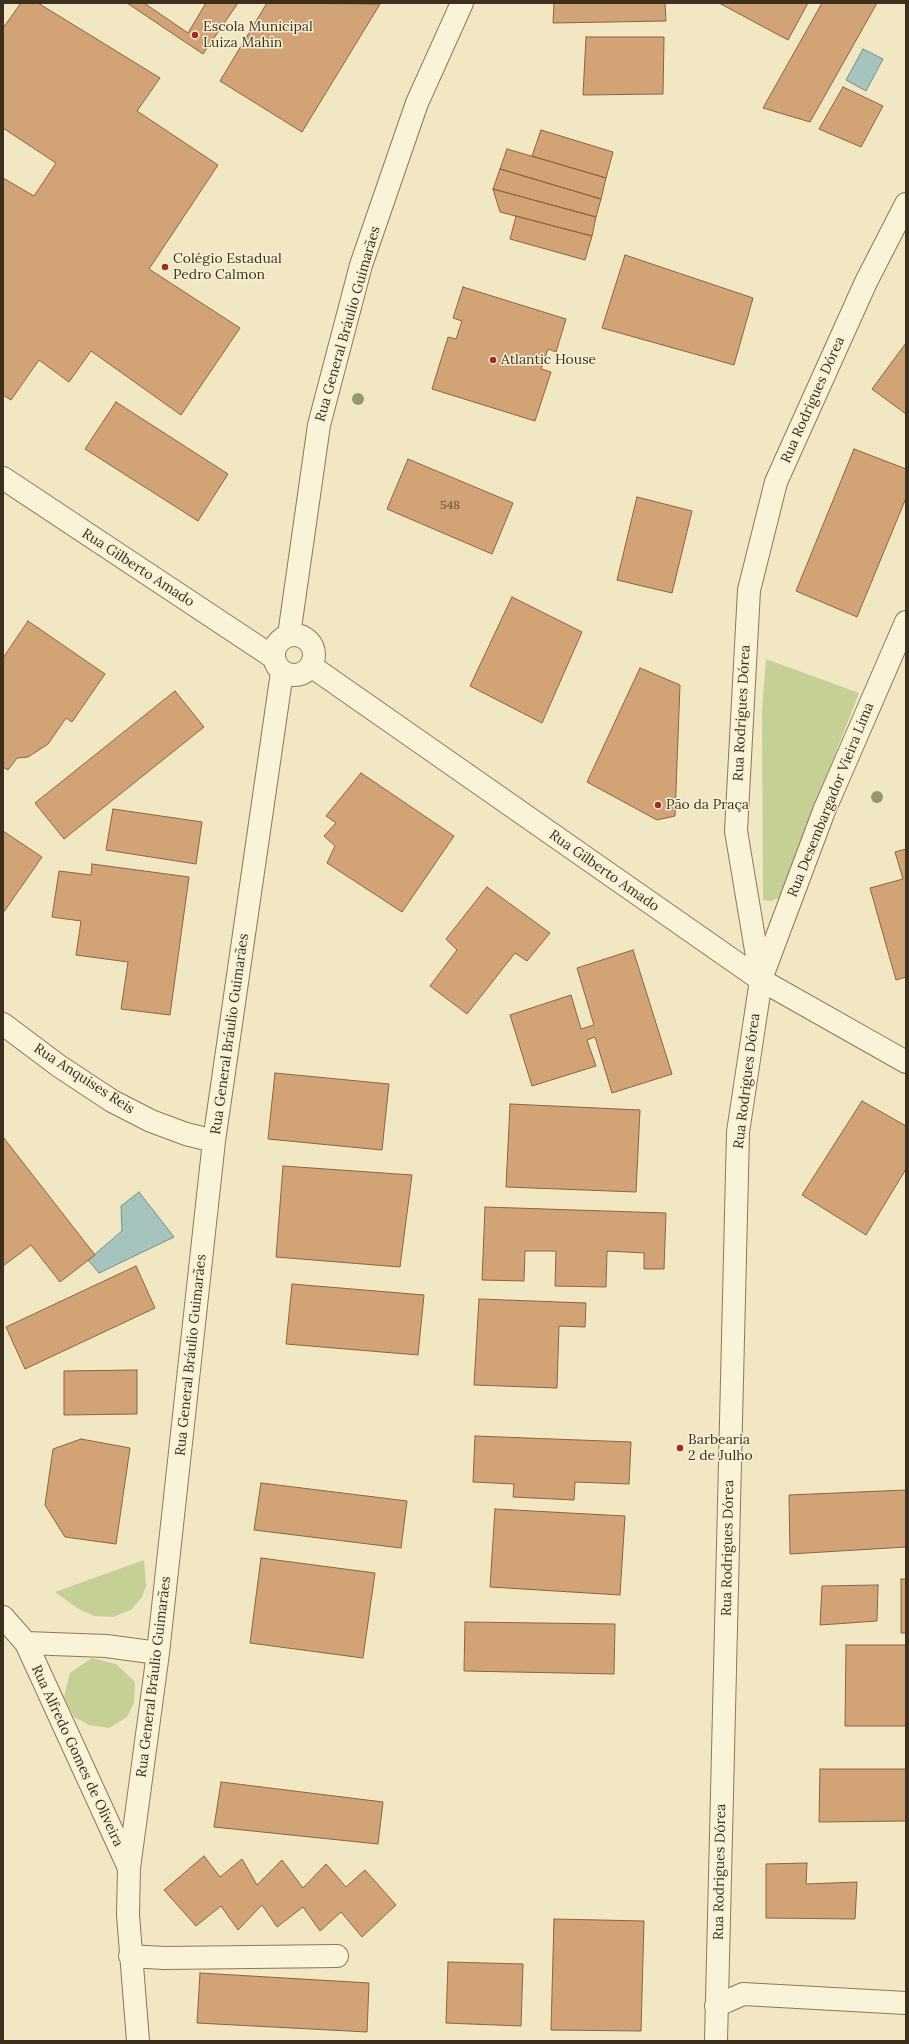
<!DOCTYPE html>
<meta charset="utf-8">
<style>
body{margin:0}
#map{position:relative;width:909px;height:2044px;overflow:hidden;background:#f1e7c3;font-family:Lora,serif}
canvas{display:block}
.frame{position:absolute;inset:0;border:4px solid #3c2f1e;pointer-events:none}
</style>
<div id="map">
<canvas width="909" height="2044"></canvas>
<div class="frame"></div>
</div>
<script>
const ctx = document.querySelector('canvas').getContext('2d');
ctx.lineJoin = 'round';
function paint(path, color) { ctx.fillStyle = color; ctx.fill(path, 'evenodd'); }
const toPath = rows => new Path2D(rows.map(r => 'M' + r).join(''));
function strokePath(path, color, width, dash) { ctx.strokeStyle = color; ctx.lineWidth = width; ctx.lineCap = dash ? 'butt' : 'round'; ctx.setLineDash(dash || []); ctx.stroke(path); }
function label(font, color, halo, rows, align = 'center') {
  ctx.font = font + ' Lora,serif'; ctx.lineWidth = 3; ctx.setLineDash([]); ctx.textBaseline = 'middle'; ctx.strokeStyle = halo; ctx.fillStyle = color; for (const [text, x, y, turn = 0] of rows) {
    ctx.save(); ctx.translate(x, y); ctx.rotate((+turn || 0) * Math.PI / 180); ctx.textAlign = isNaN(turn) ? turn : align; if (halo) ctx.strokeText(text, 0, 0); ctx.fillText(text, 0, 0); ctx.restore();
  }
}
paint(toPath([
 [766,659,859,693,779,898,770,901,763,900,762,711],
 [144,1560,146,1586,142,1597,131,1610,113,1617,94,1616,77,1608,55,1592],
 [92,1658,116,1664,135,1682,134,1703,127,1717,109,1728,89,1725,74,1717,64,1697,70,1673]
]), '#c5d096');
const water = toPath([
 [863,49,883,59,866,91,846,80,863,49],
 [139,1192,174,1237,99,1273,88,1260,122,1231,121,1206,139,1192]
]);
paint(water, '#a6c4bd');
strokePath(water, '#6b938c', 1);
const building = toPath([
 [21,3,38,3,160,78,137,111,218,165,149,269,240,328,181,415,91,351,69,382,39,360,11,400,3,395,3,178,34,196,56,163,3,128,3,28,21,3],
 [127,3,238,3,203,54,127,3],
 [144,3,206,3,188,33,144,3],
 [267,3,380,4,302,132,220,81,267,3],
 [554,3,665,3,666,21,553,23,554,3],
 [719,3,808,3,788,40,719,3],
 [822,3,877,3,810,122,763,108,822,3],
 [586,37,664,37,663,94,583,95,586,37],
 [843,87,883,106,861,147,819,129,843,87],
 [541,130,613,152,606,178,532,156,541,130],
 [507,149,606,178,601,199,500,169,507,149],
 [500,169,601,199,596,217,493,189,500,169],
 [493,189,596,217,592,236,500,212,493,189],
 [516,216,592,236,585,260,510,239,516,216],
 [625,255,753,298,734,365,602,328,625,255],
 [463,287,566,319,556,352,548,349,541,369,551,372,535,421,432,389,448,337,456,339,462,321,453,318,463,287],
 [906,343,906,414,872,389,906,343],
 [116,402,228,474,198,521,85,449,116,402],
 [854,449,906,469,906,498,857,617,796,591,854,449],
 [408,459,513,503,492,554,387,509,408,459],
 [637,497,692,511,672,593,617,580,637,497],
 [512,597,582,632,542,723,470,686,512,597],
 [28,621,105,674,72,722,66,718,48,744,28,757,17,758,8,770,3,767,3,658,28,621],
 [640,668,680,685,675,816,657,820,587,782,640,668],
 [175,691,204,727,64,839,35,803,175,691],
 [361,773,454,836,402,912,327,863,335,846,324,836,336,823,326,816,361,773],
 [113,809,202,822,196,864,106,850,113,809],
 [3,831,42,857,3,913,3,831],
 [906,849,906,977,896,980,870,888,903,879,895,852,906,849],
 [92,864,189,877,170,1015,121,1009,128,962,76,955,81,921,52,917,59,871,91,875,92,864],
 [487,887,550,933,527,961,515,953,467,1014,430,986,457,950,446,939,487,887],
 [633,950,672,1074,612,1093,595,1037,587,1040,596,1066,532,1086,510,1015,571,995,581,1029,594,1025,577,968,633,950],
 [275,1073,389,1084,382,1150,268,1139,275,1073],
 [862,1101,906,1126,906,1169,866,1235,802,1195,862,1101],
 [510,1104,640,1110,636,1192,506,1187,510,1104],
 [3,1137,95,1255,60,1282,31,1245,3,1266,3,1137],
 [283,1166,412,1175,400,1267,276,1257,283,1166],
 [485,1207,666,1213,664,1269,644,1269,644,1253,607,1251,606,1287,555,1286,556,1251,525,1251,524,1281,482,1280,485,1207],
 [136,1266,155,1308,25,1369,6,1327,136,1266],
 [292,1284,424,1295,418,1355,286,1344,292,1284],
 [479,1299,586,1303,585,1327,559,1326,557,1388,474,1385,479,1299],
 [137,1370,137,1414,64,1415,64,1371,137,1370],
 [475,1436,631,1442,629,1484,575,1482,574,1500,513,1497,514,1484,473,1482,475,1436],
 [81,1439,130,1448,116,1544,65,1537,45,1505,53,1449,81,1439],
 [261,1483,407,1501,401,1548,254,1530,261,1483],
 [906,1490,906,1547,790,1554,789,1495,906,1490],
 [495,1509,625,1516,620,1595,490,1587,495,1509],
 [261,1558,375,1573,363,1658,250,1643,261,1558],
 [901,1579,906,1579,906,1633,901,1633,901,1579],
 [878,1585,877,1621,820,1625,822,1586,878,1585],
 [465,1622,615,1624,614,1674,464,1671,465,1622],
 [846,1645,906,1645,906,1726,845,1726,846,1645],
 [820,1769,906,1769,906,1821,819,1822,820,1769],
 [221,1782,383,1802,378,1844,214,1827,221,1782],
 [204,1856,220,1877,242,1859,257,1885,282,1860,303,1888,326,1864,346,1887,365,1870,396,1905,362,1937,341,1912,320,1931,303,1907,277,1927,262,1905,238,1930,221,1906,196,1926,164,1890,204,1856],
 [807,1863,806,1884,857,1882,855,1919,766,1918,766,1864,807,1863],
 [554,1919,644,1921,641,2031,551,2030,554,1919],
 [448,1962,523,1964,521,2026,446,2023,448,1962],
 [200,1973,369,1983,367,2032,197,2023,200,1973]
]);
paint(building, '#d2a377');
strokePath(building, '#8e633d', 1);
const minor = toPath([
 [3,478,273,657],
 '274 655a20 20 0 1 1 40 0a20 20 0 1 1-40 0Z',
 [289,635,319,425,361,265,417,103,462,3],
 [311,666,761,980,906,1062],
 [761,979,824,811,906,622],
 [3,1024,59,1066,112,1101,151,1121,186,1134,214,1141],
 [3,1617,26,1643,129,1868],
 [26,1643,106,1646,158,1653],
 [130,1956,164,1958,337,1956],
 [716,2006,743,1994,906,2003],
 [138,2041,128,1915,129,1868,158,1653,214,1141,282,672],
 [716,2041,738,1132,761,980,736,831,749,590,776,482,866,282,906,204]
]);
strokePath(minor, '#8d7859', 24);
strokePath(minor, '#fbf3d7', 22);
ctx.fillStyle = '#94996b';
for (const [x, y] of [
 [358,399],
 [877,797]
]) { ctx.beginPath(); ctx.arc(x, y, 6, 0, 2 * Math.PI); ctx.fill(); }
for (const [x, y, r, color] of [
 [195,35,4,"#a02d24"],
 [165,267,4,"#a02d24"],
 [493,360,4,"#a02d24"],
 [658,805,4,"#a02d24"],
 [680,1448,4,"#a02d24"]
]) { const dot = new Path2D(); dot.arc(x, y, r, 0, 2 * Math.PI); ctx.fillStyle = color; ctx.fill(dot); strokePath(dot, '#f8f0d4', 1.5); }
label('12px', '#624c34', null, [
 ["548",450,506]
]);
label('14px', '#3c2f1e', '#f8f0d4', [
 ["Escola Municipal",203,27],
 ["Luiza Mahin",203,43],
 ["Colégio Estadual",173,259],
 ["Pedro Calmon",173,275],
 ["Atlantic House",501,360],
 ["Pão da Praça",666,805],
 ["Barbearia",688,1440],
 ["2 de Julho",688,1456]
], 'left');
label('14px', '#3c2f1e', '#f8f0d4', [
 ["Rua General Bráulio Guimarães",348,324,-74],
 ["Rua Rodrigues Dórea",813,400,-66],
 ["Rua Gilberto Amado",138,568,33],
 ["Rua Rodrigues Dórea",742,713,-87],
 ["Rua Desembargador Vieira Lima",831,800,-68],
 ["Rua Gilberto Amado",604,871,35],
 ["Rua General Bráulio Guimarães",230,1034,-82],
 ["Rua Anquises Reis",84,1079,33],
 ["Rua Rodrigues Dórea",747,1081,-83],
 ["Rua General Bráulio Guimarães",191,1355,-84],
 ["Rua Rodrigues Dórea",728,1548,-89],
 ["Rua General Bráulio Guimarães",154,1677,-83],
 ["Rua Alfredo Gomes de Oliveira",77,1756,65],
 ["Rua Rodrigues Dórea",720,1872,-89]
]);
</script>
